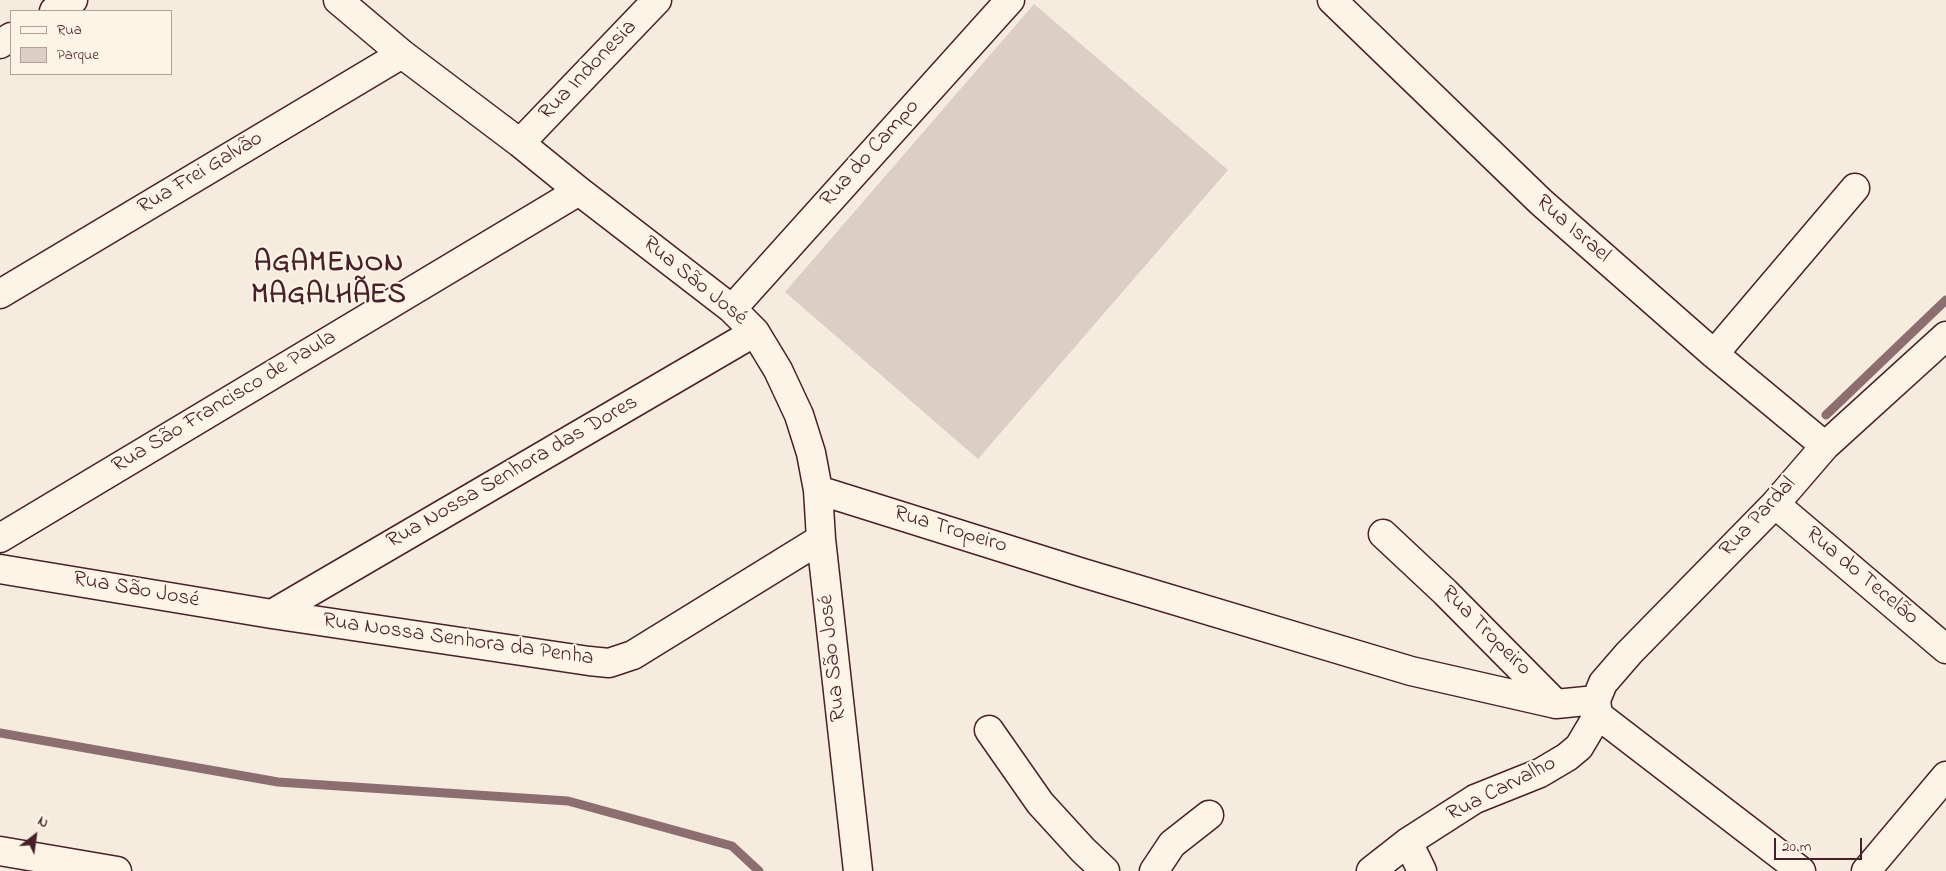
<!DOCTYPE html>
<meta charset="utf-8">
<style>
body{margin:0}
#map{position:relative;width:1946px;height:871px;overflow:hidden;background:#f5ecde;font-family:"Indie Flower",sans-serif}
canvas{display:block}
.legend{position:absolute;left:10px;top:10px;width:162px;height:65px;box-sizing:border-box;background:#fcf5e5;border:1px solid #b59f9b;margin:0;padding:6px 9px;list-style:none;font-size:15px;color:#4a1f2b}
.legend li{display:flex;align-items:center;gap:10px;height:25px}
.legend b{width:25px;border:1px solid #b59f9b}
.north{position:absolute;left:10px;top:811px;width:50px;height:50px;-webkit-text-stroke:4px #fcf5e5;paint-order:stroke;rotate:30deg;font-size:14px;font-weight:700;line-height:20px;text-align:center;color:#4a1f2b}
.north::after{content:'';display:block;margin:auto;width:18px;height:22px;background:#4a1f2b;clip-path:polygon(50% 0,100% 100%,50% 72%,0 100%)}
.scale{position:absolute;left:1774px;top:838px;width:88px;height:22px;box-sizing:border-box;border:2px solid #4a1f2b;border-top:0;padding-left:6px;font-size:15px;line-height:18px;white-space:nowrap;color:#4a1f2b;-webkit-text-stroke:4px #fcf5e5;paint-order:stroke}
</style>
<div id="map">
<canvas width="1946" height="871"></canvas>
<ul class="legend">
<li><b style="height:6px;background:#fcf5e5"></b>Rua</li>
<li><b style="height:14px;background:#dbcec4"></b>Parque</li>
</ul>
<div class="north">N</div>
<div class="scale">20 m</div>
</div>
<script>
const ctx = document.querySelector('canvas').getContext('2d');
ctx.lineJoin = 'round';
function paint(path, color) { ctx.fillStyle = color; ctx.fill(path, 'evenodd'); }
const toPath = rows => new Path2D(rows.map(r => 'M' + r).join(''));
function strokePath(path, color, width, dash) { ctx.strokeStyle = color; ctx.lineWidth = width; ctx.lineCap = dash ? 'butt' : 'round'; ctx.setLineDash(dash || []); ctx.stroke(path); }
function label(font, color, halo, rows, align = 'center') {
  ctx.font = font + ' "Indie Flower",sans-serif'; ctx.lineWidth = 4; ctx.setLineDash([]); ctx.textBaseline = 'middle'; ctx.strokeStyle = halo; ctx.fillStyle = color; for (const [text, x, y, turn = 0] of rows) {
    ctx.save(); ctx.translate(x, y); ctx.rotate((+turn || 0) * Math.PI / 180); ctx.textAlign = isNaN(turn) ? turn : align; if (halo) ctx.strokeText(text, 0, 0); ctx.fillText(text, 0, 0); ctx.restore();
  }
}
paint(toPath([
 [1034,4,1228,170,978,459,785,292]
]), '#dbcec4');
strokePath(toPath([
 [1826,415,1946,300],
 [0,733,278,782,568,801,732,846,759,871]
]), '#8c6e70', 9);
const minor = toPath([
 [338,0,402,54,520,143,579,191,732,309,755,332,778,370,799,415,811,453,818,490,821,539,858,871],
 [1332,0,1541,202,1714,354,1825,446],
 [54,11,73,0],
 [0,44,11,37],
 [520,143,657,0],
 [0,294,402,54],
 [732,309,1010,0],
 [1714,354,1855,188],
 [818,490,1083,573,1411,671,1556,704],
 [1775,504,1946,649],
 [1383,534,1445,592,1556,704,1596,700],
 [0,538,579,191],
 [0,569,272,614,589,661,609,663,633,655,821,539],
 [272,614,755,332],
 [1598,715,1596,700,1603,683,1629,653,1775,504,1825,446,1946,336],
 [1598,715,1801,871],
 [989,730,1040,803,1083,850,1105,871],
 [1408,842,1422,871],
 [0,851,117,871],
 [1154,871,1172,844,1209,815],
 [1371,871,1408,842,1475,799,1540,773,1567,757,1579,747,1598,715],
 [1866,871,1946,776]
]);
strokePath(minor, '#4a1f2b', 31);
strokePath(minor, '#fcf5e5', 28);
label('22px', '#4a1f2b', '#fcf5e5', [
 ["Rua Indonesia",589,71,-46],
 ["Rua do Campo",871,154,-48],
 ["Rua Frei Galvão",201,174,-31],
 ["Rua Israel",1572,230,41],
 ["Rua São José",694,282,39],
 ["Rua São Francisco de Paula",225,403,-31],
 ["Rua Nossa Senhora das Dores",513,473,-30],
 ["Rua Pardal",1759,518,-47],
 ["Rua Tropeiro",950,531,17],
 ["Rua do Tecelão",1861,577,40],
 ["Rua São José",136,591,10],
 ["Rua Tropeiro",1485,632,45],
 ["Rua Nossa Senhora da Penha",458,641,8],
 ["Rua São José",834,658,-96],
 ["Rua Carvalho",1502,790,-27]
]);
ctx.letterSpacing = '1px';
label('bold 28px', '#4a1f2b', '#fcf5e5', [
 ["AGAMENON",329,265],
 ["MAGALHÃES",329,297]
]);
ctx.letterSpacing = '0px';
</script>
